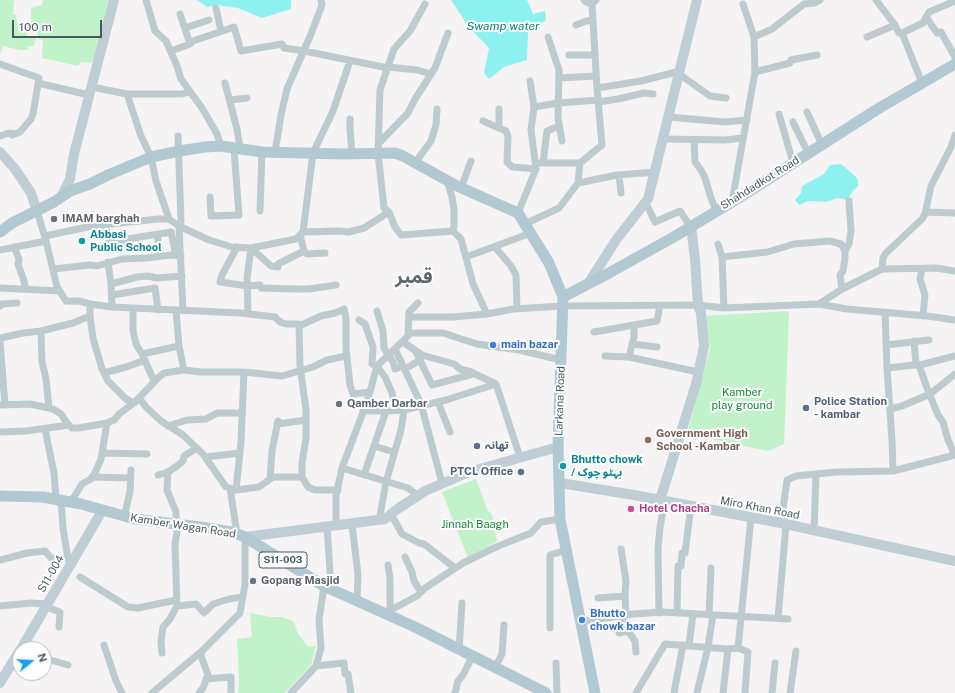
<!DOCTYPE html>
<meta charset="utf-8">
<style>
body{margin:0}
#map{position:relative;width:955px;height:693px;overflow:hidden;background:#f5f3f3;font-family:"Public Sans",sans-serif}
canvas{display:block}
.north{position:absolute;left:12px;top:641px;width:40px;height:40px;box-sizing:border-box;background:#fff;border:1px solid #b6bdc0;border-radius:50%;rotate:72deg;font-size:11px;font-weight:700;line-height:16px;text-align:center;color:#495b61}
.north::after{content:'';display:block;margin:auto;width:14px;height:18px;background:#13a2ee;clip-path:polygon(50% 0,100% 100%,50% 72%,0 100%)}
.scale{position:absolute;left:12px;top:20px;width:90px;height:18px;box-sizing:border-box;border:2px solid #495b61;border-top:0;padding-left:5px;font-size:12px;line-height:14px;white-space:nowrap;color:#495b61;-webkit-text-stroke:3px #fff;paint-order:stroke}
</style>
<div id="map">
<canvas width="955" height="693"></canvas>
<div class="north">N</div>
<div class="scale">100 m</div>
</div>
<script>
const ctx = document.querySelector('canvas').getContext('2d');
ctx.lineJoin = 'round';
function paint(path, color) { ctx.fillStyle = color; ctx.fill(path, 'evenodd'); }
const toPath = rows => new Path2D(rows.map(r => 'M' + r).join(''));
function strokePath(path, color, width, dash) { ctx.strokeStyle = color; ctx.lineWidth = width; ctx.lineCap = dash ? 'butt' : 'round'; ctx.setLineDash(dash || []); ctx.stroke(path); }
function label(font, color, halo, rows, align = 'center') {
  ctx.font = font + ' "Public Sans","Noto Sans Arabic",sans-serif'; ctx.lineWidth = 4; ctx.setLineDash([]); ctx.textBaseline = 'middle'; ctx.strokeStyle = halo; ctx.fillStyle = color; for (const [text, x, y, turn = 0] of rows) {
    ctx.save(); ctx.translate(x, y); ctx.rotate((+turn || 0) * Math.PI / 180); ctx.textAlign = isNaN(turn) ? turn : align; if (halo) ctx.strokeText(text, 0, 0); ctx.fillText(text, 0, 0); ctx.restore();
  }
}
paint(toPath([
 [0,0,14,0,13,14,16,15,18,31,27,33,28,37,36,38,34,46,28,46,28,50,20,50,3,46,0,54],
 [43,0,109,0,94,60,90,63,80,62,79,66,42,58,43,40,38,39,37,26,31,26,31,8,42,5],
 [789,311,784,444,768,451,687,434,710,348,705,325,705,316],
 [476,479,487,509,492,515,497,541,468,558,442,492],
 [250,613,270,617,283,617,294,622,298,634,308,647,316,646,311,665,285,693,238,693,239,680,237,639,252,637]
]), '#c1f2ca');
paint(toPath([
 [197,0,291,0,291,9,262,18,238,8,217,5,207,7],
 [451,0,527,0,533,14,545,11,546,20,528,33,527,60,504,67,489,79,484,73,489,48,469,27],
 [841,164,856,177,858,181,858,186,852,192,847,200,838,198,826,202,808,201,799,205,795,200,801,193,802,186,824,174,830,165]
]), '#8df1f0');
strokePath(toPath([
 [146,0,155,31,166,41,177,66,181,79,202,108,217,134,221,146],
 [584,0,586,2,592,4],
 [876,0,895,25,899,33,902,33,922,83],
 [425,4,410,31,394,49,380,90,378,153,384,208,389,212,395,227,401,235,453,231,461,239,473,284,487,314],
 [216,8,221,31],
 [180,14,190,44],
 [926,17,937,33,941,32,955,57],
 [576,25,586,21,593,20],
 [185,28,209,20],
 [902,33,923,23,929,12,955,1],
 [548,37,559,70,558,118,562,141],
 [754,37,772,29,804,4,814,3,820,0],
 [867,37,895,25],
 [171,51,190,44,193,41,234,27,241,51,282,44,284,48,304,51,388,68],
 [569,55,595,55],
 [0,64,39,78,33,114,31,119,20,132,12,135],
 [388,67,417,70,431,74],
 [755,72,790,63,791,60,817,55],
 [679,74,710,96,726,98],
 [559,78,596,76],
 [38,83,89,95],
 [225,83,237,129,240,148],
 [92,87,127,94,182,94,189,92],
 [597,88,641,81,680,71],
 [127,94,141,136,151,157,156,181,169,219,179,226,209,240,232,247,251,248,296,239,303,232,338,231,349,232,364,228,389,212],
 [230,100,247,98],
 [598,102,618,99,644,93,653,94],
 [534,107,558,103,598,100],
 [499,109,499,128],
 [807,112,822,145],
 [779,114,793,163],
 [669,117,725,122,747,120],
 [350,119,350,129,352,154],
 [483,121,506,131,508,137,507,162,510,165,513,167,536,169],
 [793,122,808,153],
 [0,136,9,133,15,134],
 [178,136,181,221,179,226,183,310],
 [664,139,725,140,743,138],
 [694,140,695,162,701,170,705,178,711,198,716,211],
 [379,143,408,113,415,99,435,68,448,33],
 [275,152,281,115,287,89,311,34,322,5,321,0],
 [415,163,431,141,436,125,437,109],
 [539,163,580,163],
 [543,163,547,131,559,126],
 [619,175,621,193],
 [447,180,452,197,454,210,454,226,453,231],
 [578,183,617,175,656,172],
 [461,188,471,161],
 [210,197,211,216,239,215,234,149],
 [732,202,755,72,754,37,743,4],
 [646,203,655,222,680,211,690,226],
 [37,211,46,241,57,287,66,301,79,301,90,304,112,307,241,313,275,317,280,322,286,324,299,324,300,366,306,410,306,438,302,463,302,477,308,487,315,490,338,490],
 [260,211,262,152],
 [926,212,955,213],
 [518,213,536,169,531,130,534,107,530,81],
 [105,224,109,242,171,232,176,255],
 [525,224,559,208,578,183,580,163,602,145,597,88,592,4,596,0],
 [303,232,313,153,333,111,350,61],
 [157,235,161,256],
 [300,235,304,251,307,254,325,253],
 [45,236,92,226,158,219,169,219],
 [718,244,722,257,724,308],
 [14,247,19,259,18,264,23,278,26,289],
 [237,247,222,275,220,282,248,286,260,285,261,288,294,289,309,289,336,285],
 [495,247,511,266,516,275,517,308],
 [0,250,46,241],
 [845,251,849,244,851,231,849,201],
 [466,257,531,233],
 [722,257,767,252,794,244,830,241,841,244,845,251,845,258,843,271,840,275,842,289],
 [108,262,111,284,112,307],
 [53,269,90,265,97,266,122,259,147,258,171,255,181,256],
 [882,269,936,268,955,271],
 [922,269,920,279,925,295,923,316],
 [111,284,137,277,148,276,157,278,182,276],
 [0,288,59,291],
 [112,295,155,288,158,310],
 [90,304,90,316,93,338,102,369,108,381,126,399,134,403],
 [819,304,842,289,882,269,883,258,885,254,922,219,925,214,931,186,951,147,955,135],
 [0,306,2,304,17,303],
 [133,308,133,331,136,344,142,354,154,381],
 [176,310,179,346,184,370],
 [377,311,383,331,384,348,393,362,395,369,403,366],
 [885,312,887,368,892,440,893,471],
 [248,314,247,278,251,248,271,266,278,267,278,264,304,251],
 [410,317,453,317,487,314,513,309,563,306,698,305,724,308,819,304,847,309,927,316,955,320],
 [359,320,365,324,373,347,372,364,377,366,385,377,392,393,396,410],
 [299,326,321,316,335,313,344,309,346,318,346,348,350,385,353,394,370,392],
 [41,331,42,362,46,379,49,408],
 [594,332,657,321,660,306],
 [408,333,443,333,477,344,519,350,561,360],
 [0,338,23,333,41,331,73,323,90,316],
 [0,341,5,405],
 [914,341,916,365],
 [403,342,422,355,454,364,460,369,471,372,496,384,520,457],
 [632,344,657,347],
 [886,345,929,340],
 [395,349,421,404,442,483],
 [416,352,432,385,473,374],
 [142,354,179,346],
 [605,356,629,357,698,372],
 [629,357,634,337,634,325],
 [919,365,927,388,938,415,943,422,948,440,955,455],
 [887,368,924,364,955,356],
 [405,369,420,360],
 [104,373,126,367,145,360],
 [139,398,146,407,161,421,183,435,203,454,226,487,236,490,259,487,273,477,302,477],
 [438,402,450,432],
 [0,405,30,404,53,409,61,414,67,423,72,428,79,428,107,423,114,420,119,414,134,403,158,378,164,373,184,370,201,372,244,372,282,376,313,367,327,360,346,356],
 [890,409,902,406,930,394,955,374],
 [363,411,386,411,404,410,446,400,496,384],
 [277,424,306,420],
 [168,426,187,420,206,419,217,413,242,413],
 [45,429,54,473,56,499],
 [0,432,26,431,69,425],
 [374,446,394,452],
 [102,453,147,454],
 [206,457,240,453],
 [342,468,408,488,418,496],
 [168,472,167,490,176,512,176,524],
 [158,475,168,472,177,466,183,461,184,456,197,448],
 [364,475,386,411],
 [92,477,130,478],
 [270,479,272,451,278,421],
 [230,488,237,534],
 [236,490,241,442,244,372],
 [61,500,63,528,68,559],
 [71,502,82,484,91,479,94,475,101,459,107,423],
 [391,514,402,534,419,543,424,544,455,568],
 [124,517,130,492,131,470],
 [379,521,386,482,401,430,404,410],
 [781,523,787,480,796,476,836,472,893,471,951,456,955,451],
 [352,524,358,575,357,601],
 [336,525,336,496,342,468,368,399,377,366,408,336,409,312,418,303],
 [327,527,330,571,329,588],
 [814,531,816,474],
 [621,549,626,581,625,595,626,615],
 [405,557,412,572,414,581,421,592],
 [0,560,27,553,45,551,51,558,74,559],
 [388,565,390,579,390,611],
 [80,577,128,607,138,608,176,600],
 [598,598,625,596],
 [0,606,31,603,47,604],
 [177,606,196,604,204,613,213,604,229,599,243,597],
 [46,607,60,612,59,627],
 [385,613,417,596,425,588,463,563,496,547,531,533,541,522,560,519],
 [659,613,658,549,660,527,665,501],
 [677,613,678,566,681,566,682,553,685,553,691,506],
 [622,615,625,632],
 [709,615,711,568],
 [778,618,786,525],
 [586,621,633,614,663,612,788,619],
 [550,628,550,555,566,550],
 [619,633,628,631,635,641,636,652],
 [104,645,116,681,122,693],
 [689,645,693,614],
 [738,648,751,518],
 [459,650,462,603],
 [162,653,161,642,163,627,170,619,177,606,175,544,178,525],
 [44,658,68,665],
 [556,663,557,693],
 [316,666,344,663,345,674,348,674,351,693],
 [495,668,502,654,504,625],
 [206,679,231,677,231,693],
 [152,693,202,651,240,613,245,584,245,537],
 [199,693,203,688,208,675,200,653],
 [291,693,316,666,321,648,319,620,324,586],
 [455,693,458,681,463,675,472,657],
 [636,693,665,644,728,649,738,648,748,652,745,693],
 [674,693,683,645],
 [697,693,708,647,713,615],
 [723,693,728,649],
 [772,693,775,663],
 [790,693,796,651]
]), '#bdcbcf', 7);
strokePath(toPath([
 [0,152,15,169,31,193,37,211],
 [62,196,70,179,74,154,114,0],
 [588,284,616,240,648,199,697,0],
 [560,483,634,495,781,523,955,561],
 [660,500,696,384,704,346,701,313,698,305,695,259,691,225],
 [245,537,385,519,396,510,425,491,469,472,558,447],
 [21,649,102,511],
 [0,683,20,650]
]), '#beced4', 10);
strokePath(toPath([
 [0,232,12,223,54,202,70,191,90,184,108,175,151,157,179,151,205,147,221,146,262,152,344,154,395,153,403,156,457,186,518,213,549,263,563,297,558,447,560,519,595,693],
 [563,297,609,273,672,238,742,196,876,110,955,64],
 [0,496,43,497,81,504,135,519,200,527,232,532,245,537,324,586,415,627,546,693]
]), '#b2c9d2', 11);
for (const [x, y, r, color] of [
 [54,219,4,"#6b7280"],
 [82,241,4,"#0f9aa8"],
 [493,345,4,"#3f7fe0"],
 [339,404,4,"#6b7280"],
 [806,408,4,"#5c6f8a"],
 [648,440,4,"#8d6e63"],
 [477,446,4,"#5c6f8a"],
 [563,466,4,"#0f9aa8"],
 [521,472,4,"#5c6f8a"],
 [631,509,4,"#d1479c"],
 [253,581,4,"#6b7280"],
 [582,620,4,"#3f7fe0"]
]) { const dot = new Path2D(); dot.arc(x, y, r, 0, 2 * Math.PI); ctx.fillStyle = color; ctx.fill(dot); strokePath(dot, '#fff', 1.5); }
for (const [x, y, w] of [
 [283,560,48]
]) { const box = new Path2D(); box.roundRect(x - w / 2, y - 8, w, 16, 3); ctx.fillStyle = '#fff'; ctx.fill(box); strokePath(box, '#495b61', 1); }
label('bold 10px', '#495b61', null, [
 ["S11-003",283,560]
]);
label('11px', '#495b61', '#fff', [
 ["Shahdadkot Road",760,183,-32],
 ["Larkana Road",560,401,-88],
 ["Miro Khan Road",760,508,11],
 ["Kamber Wagan Road",183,526,9],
 ["S11-004",51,574,-60]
]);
label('bold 11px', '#5b616d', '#fff', [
 ["IMAM barghah",62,219],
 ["Qamber Darbar",347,404],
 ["Gopang Masjid",261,581]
], 'left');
label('bold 11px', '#0d838f', '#fff', [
 ["Abbasi",90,235],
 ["Public School",90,248],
 ["Bhutto chowk",571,460],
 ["/ بہٹو چوک",571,473]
], 'left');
label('bold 11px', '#366cbe', '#fff', [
 ["main bazar",501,345],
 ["Bhutto",590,614],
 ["chowk bazar",590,627]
], 'left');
label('11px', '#148935', '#fff', [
 ["Kamber",742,393],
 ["play ground",742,406],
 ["Jinnah Baagh",475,525]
]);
label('bold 11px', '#4e5e75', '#fff', [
 ["Police Station",814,402],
 ["- kambar",814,415],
 ["تھانہ",485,446],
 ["PTCL Office",513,472,"right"]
], 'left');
label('bold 11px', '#785e54', '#fff', [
 ["Government High",656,434],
 ["School -Kambar",656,447]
], 'left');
label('bold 11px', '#b23c85', '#fff', [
 ["Hotel Chacha",639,509]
], 'left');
label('italic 12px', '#0a7d7c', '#fff', [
 ["Swamp water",503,26]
]);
label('bold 19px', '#5e6568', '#fff', [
 ["قمبر",414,277]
]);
</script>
